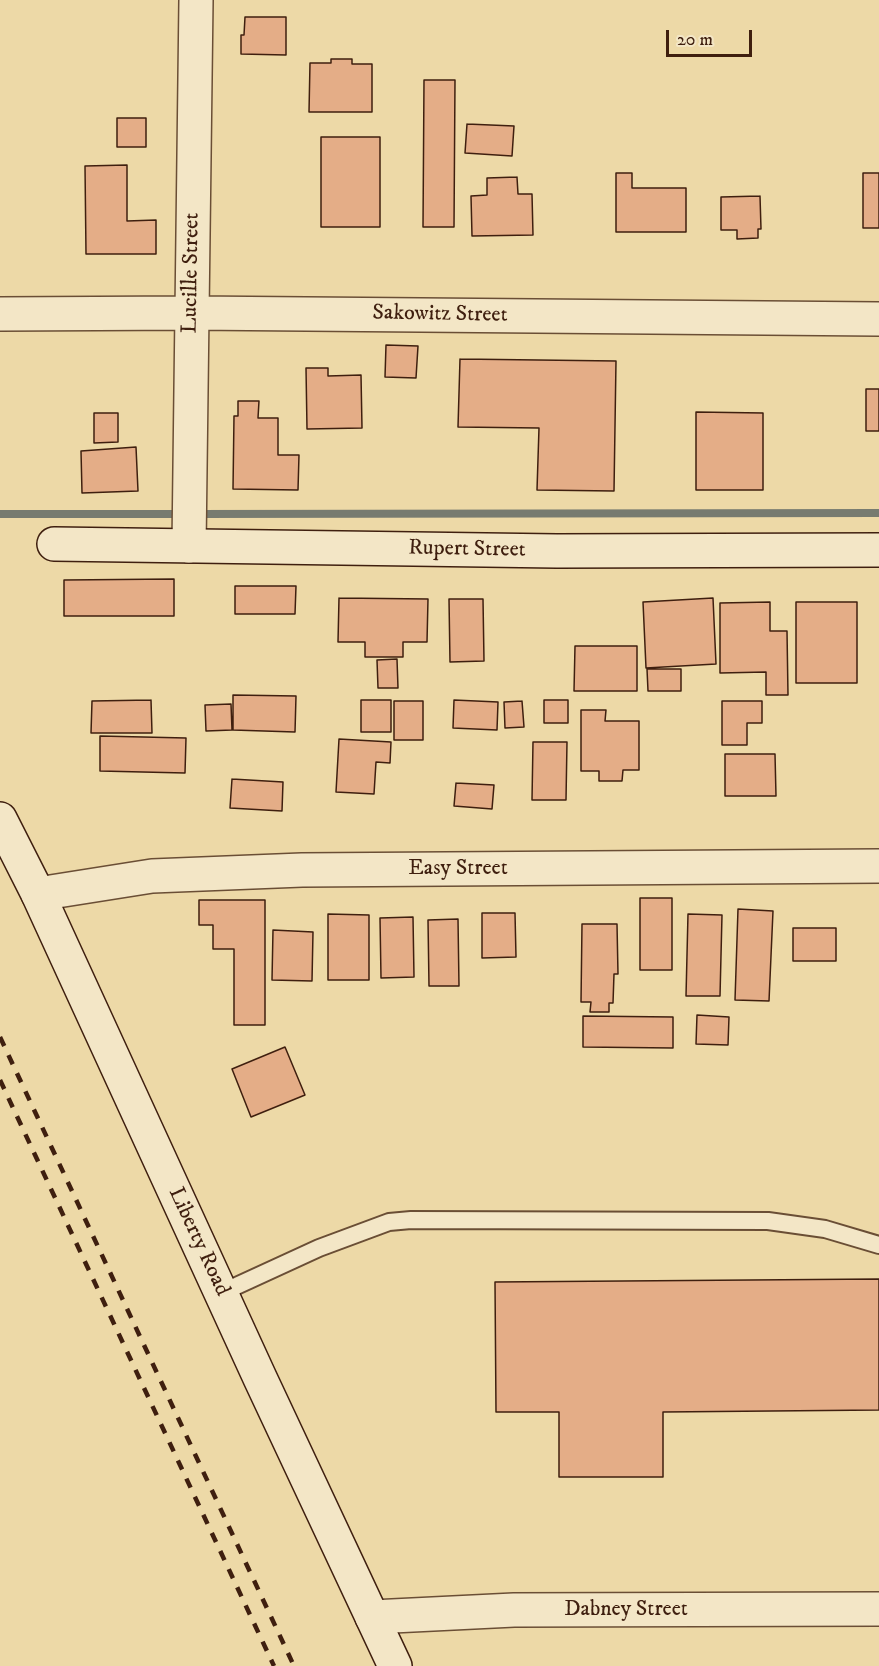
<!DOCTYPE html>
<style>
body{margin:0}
#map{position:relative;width:879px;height:1666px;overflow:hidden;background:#edd9a7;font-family:"IM FELL DW Pica",serif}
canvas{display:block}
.scale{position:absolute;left:666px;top:30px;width:86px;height:27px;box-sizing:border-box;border:3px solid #3f1f0f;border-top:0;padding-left:8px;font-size:18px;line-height:21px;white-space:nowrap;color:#3f1f0f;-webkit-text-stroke:4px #f3e6c6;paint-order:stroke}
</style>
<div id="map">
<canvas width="879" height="1666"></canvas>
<div class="scale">20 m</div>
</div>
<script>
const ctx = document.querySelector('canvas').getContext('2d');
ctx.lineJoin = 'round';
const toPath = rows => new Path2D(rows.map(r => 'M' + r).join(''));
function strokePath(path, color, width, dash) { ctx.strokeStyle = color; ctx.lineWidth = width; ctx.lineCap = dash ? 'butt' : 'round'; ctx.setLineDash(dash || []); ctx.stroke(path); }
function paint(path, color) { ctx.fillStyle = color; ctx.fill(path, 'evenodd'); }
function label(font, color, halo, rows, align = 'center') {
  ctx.font = font + ' "IM FELL DW Pica",serif'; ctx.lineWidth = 4.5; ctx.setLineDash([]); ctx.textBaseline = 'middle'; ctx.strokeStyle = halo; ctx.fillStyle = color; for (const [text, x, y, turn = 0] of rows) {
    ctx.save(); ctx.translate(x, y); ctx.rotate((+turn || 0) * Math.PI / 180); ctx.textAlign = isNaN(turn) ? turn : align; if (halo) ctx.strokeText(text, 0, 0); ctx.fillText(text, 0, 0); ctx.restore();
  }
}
strokePath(toPath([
 [0,514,183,514],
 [195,514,879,513]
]), '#777b70', 8);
const building = toPath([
 [245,17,286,17,286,55,241,54,241,35,244,35,245,17],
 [331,59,352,59,352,64,372,64,372,112,309,112,310,63,331,63,331,59],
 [424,80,455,80,454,227,423,227,424,80],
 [117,118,146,118,146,147,117,147,117,118],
 [467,124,514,126,512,156,465,153,467,124],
 [321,137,380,137,380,227,321,227,321,137],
 [127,165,127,221,156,220,156,254,86,254,85,166,127,165],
 [616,173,632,173,632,188,686,188,686,232,616,232,616,173],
 [863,173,879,173,879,228,863,228,863,173],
 [517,177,518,194,532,194,533,235,472,236,471,196,487,195,487,178,517,177],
 [760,196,761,229,758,229,758,238,737,239,737,230,721,230,721,197,760,196],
 [386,345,418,346,416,378,385,377,386,345],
 [460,359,616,361,614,491,537,490,539,428,458,427,460,359],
 [306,368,328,368,328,376,361,375,362,428,307,429,306,368],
 [866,389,879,389,879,431,866,431,866,389],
 [238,401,259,401,258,418,278,418,278,455,299,455,298,490,233,489,234,416,238,416,238,401],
 [696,412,763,413,763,490,696,490,696,412],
 [94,413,118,413,118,442,94,443,94,413],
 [136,447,138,491,82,493,81,451,136,447],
 [174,579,174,616,64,616,64,580,174,579],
 [235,586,296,586,295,614,235,614,235,586],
 [339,598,428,599,427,642,403,642,403,657,365,657,365,642,338,642,339,598],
 [713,598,716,664,646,668,643,602,713,598],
 [449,599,483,599,484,661,450,662,449,599],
 [770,602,770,631,787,631,788,695,766,695,766,672,720,673,720,603,770,602],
 [796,602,857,602,857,683,796,683,796,602],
 [575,646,637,646,637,691,574,691,575,646],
 [397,659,398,688,378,688,377,660,397,659],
 [647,669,681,669,681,691,648,691,647,669],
 [233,695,296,696,295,732,233,730,233,695],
 [151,700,152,733,91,733,92,701,151,700],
 [361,700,391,700,391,732,361,732,361,700],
 [454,700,498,702,497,730,453,728,454,700],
 [544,700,568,700,568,723,544,723,544,700],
 [394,701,423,701,423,740,394,740,394,701],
 [522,701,524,727,505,728,504,702,522,701],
 [722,701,762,701,762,723,747,723,747,745,722,745,722,701],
 [231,704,232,730,206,731,205,705,231,704],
 [581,710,606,710,605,721,639,721,639,770,623,770,622,781,599,781,599,771,581,771,581,710],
 [100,736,186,738,185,773,100,771,100,736],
 [339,739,391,742,390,763,376,762,374,794,336,792,339,739],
 [533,742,567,742,566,800,532,800,533,742],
 [725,754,775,754,776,796,725,796,725,754],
 [232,779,283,782,282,811,230,808,232,779],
 [456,783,494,785,492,809,454,806,456,783],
 [640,898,672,898,672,970,640,970,640,898],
 [199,900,265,900,265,1025,234,1025,234,949,213,949,213,925,199,925,199,900],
 [738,909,773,911,769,1001,735,1000,738,909],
 [482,913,515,913,516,957,482,958,482,913],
 [328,914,369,915,369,980,328,980,328,914],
 [688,914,722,915,720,996,686,996,688,914],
 [413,917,414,977,381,978,380,918,413,917],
 [458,919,459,986,429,986,428,920,458,919],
 [582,924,617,924,618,974,614,974,613,1003,609,1003,609,1012,590,1012,591,1002,581,1002,582,924],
 [793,928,836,928,836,961,793,961,793,928],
 [273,930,313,932,312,981,272,980,273,930],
 [697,1015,729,1017,728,1045,696,1044,697,1015],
 [583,1016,673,1017,673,1048,583,1047,583,1016],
 [285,1047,305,1095,251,1117,232,1069,285,1047],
 [879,1279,879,1410,663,1412,663,1477,559,1477,559,1412,496,1412,495,1282,879,1279]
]);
paint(building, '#e4ad87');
strokePath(building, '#3f1f0f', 1.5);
const lane = toPath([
 [221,1293,319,1248,389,1222,411,1220,768,1221,825,1229,879,1245]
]);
const street = toPath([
 [0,314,192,313,879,319],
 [189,546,196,0],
 [38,894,152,876,302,870,879,866],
 [372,1617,514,1610,879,1609]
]);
const secondary = toPath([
 [54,544,557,551,879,550],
 [0,819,38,894,260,1378,395,1666]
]);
strokePath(lane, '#6a4e35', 20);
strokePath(street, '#6a4e35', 36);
strokePath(secondary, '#3f1f0f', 36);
strokePath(lane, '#f3e6c6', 16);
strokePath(street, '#f3e6c6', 33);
strokePath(secondary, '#f3e6c6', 33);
strokePath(toPath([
 [0,1037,294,1666],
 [0,1080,274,1666]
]), '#3f1f0f', 4.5, [10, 10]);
label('22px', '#3f1f0f', '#f3e6c6', [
 ["Lucille Street",192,273,-89],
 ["Sakowitz Street",440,315,1],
 ["Rupert Street",467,550,1],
 ["Easy Street",458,869],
 ["Liberty Road",198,1242,65],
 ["Dabney Street",626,1610]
]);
</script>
